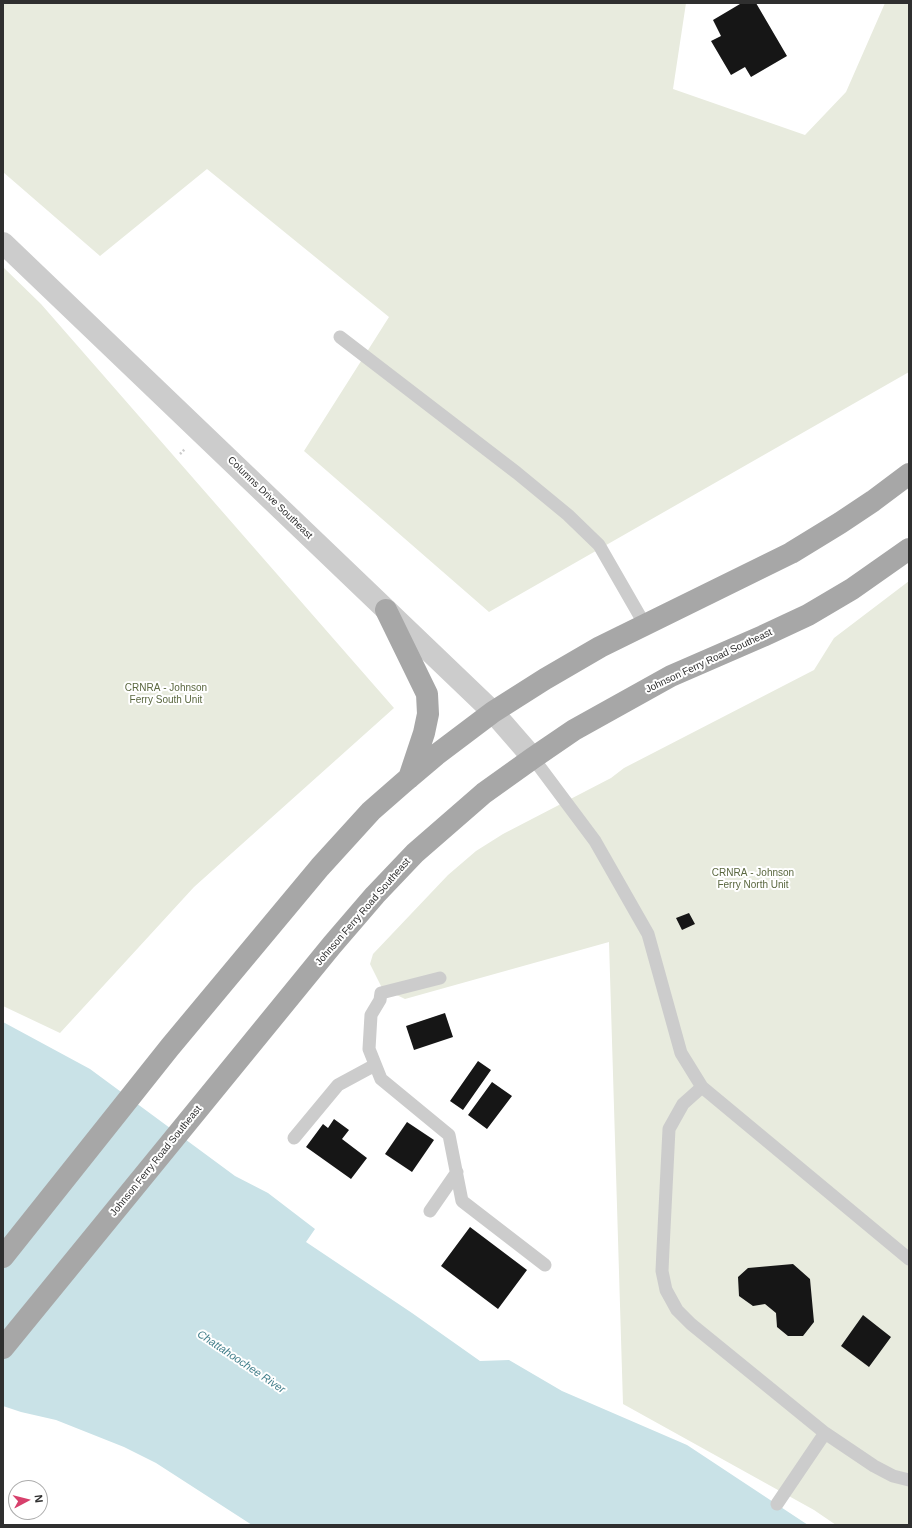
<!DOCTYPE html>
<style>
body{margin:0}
#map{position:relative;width:912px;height:1528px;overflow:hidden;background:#fff;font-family:Arial,sans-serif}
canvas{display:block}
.frame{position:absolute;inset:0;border:4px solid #2f2f2f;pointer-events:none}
.north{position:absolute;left:8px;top:1480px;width:40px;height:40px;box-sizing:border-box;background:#fff;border:1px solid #acacac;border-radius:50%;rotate:83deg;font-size:11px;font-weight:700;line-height:16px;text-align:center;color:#2f2f2f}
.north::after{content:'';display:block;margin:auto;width:14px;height:18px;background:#d7406c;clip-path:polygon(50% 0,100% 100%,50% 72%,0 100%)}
</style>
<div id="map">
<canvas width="912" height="1528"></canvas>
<div class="frame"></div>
<div class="north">N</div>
</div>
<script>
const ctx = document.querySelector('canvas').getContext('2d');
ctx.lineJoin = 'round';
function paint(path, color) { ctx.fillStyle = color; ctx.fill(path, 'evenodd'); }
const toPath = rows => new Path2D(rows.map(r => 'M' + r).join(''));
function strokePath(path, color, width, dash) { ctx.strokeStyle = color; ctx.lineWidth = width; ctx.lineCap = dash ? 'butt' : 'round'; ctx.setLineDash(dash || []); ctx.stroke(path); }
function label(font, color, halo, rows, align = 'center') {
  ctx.font = font + ' Arial,sans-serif'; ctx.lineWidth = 4; ctx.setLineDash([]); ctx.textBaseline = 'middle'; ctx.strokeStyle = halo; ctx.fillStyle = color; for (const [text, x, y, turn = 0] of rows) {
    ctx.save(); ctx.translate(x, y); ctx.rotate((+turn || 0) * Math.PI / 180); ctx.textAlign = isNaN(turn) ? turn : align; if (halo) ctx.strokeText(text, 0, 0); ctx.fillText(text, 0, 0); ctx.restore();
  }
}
paint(toPath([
 [3,3,686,3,673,89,805,135,846,92,885,3,909,3,909,372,489,612,304,451,389,317,207,169,100,256,3,172],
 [3,267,41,304,394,708,194,887,60,1033,3,1006],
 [909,581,909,1525,836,1525,814,1510,623,1404,609,942,405,999,382,988,370,964,373,954,448,875,476,851,503,834,611,778,624,768,814,670,834,638]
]), '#e8ebde');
paint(toPath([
 [3,1022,90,1069,235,1176,268,1193,315,1229,306,1242,412,1313,480,1361,509,1360,562,1391,687,1445,808,1525,252,1525,156,1463,124,1447,56,1420,21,1412,3,1406]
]), '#c9e2e7');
paint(toPath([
 [739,3,756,3,787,56,751,77,745,67,731,75,711,41,721,36,713,20,740,4],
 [689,913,695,924,682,930,676,918],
 [445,1013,453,1037,414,1050,406,1026],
 [478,1061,491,1070,463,1110,450,1101],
 [492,1082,512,1096,487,1129,468,1115],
 [334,1119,349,1130,342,1139,367,1158,351,1179,306,1147,323,1124,328,1128],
 [407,1122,434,1140,412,1172,385,1154],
 [470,1227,527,1270,498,1309,441,1266],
 [793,1264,810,1279,814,1322,803,1336,788,1336,777,1327,776,1313,765,1304,753,1306,739,1296,738,1277,748,1268],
 [863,1315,891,1337,869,1367,841,1346]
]), '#161616');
strokePath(toPath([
 [180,454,185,449]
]), '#ccc', 2.5, [2, 2]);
strokePath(toPath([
 [340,337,517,473,568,515,599,545,645,625],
 [533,758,595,841,648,934,681,1053,702,1087],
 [440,978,381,993,380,1000,371,1015,369,1049,381,1079,449,1135,462,1201,545,1265],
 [294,1138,338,1085,375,1065],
 [430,1211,457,1172],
 [909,1259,702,1087,683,1104,669,1129,663,1249,662,1271,666,1290,677,1310,691,1324,825,1433,874,1466,893,1476,909,1480],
 [777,1504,825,1433]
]), '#ccc', 13);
strokePath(toPath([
 [3,243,493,712,533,758]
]), '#ccc', 22);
strokePath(toPath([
 [386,610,427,694,428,714,424,733,409,778],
 [3,1257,170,1047,320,867,371,811,403,783,436,755,493,712,545,679,600,647,791,553,840,523,873,501,909,474],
 [3,1348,332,945,375,895,415,853,484,793,533,758,574,730,671,676,763,636,808,615,852,589,909,549]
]), '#a7a7a7', 22);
label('10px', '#2f2f2f', '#fff', [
 ["Columns Drive Southeast",270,498,44],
 ["Johnson Ferry Road Southeast",709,661,-25],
 ["Johnson Ferry Road Southeast",363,912,-49],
 ["Johnson Ferry Road Southeast",156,1161,-51]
]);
label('10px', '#5b6840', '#fff', [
 ["CRNRA - Johnson",166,688],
 ["Ferry South Unit",166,700],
 ["CRNRA - Johnson",753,873],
 ["Ferry North Unit",753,885]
]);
label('italic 11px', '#437f8b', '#fff', [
 ["Chattahoochee River",241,1362,34]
]);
</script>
